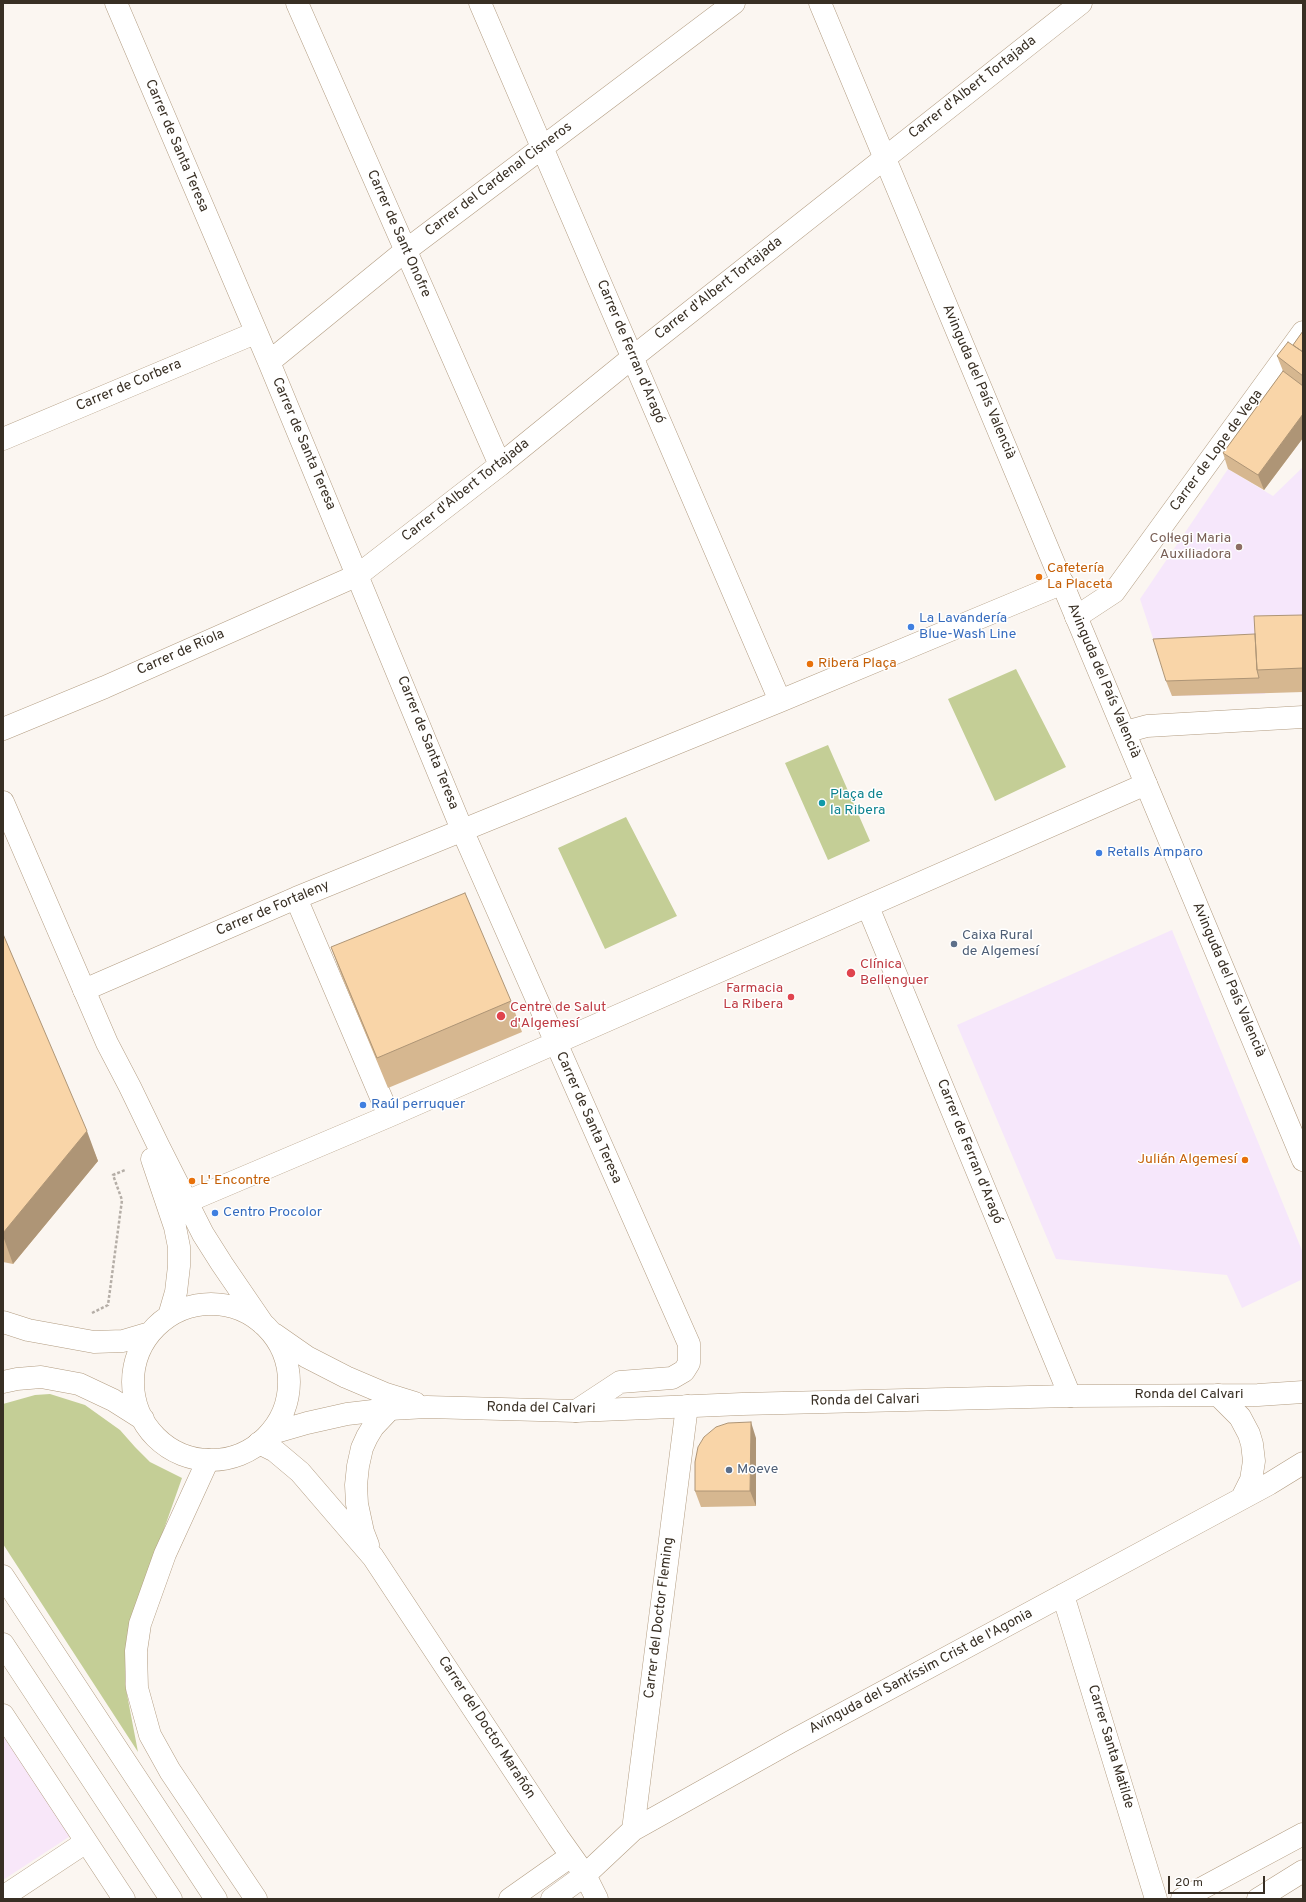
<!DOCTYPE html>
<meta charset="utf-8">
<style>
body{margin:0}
#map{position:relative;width:1306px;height:1902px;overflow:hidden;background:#fbf6f1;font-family:Overpass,sans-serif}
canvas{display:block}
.frame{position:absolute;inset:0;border:4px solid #382f24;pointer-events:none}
.scale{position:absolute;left:1168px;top:1876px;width:97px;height:18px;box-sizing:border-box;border:2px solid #382f24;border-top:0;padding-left:5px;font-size:12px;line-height:14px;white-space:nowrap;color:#382f24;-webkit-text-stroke:3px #fff;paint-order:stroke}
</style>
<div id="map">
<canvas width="1306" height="1902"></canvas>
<div class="frame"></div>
<div class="scale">20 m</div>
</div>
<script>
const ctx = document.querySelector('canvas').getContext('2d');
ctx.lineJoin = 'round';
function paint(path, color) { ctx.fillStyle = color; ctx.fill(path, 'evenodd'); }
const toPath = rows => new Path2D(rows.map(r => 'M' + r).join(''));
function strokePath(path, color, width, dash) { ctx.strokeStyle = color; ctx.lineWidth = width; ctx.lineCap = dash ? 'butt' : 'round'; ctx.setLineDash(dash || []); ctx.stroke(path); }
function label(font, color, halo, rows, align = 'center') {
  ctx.font = font + ' Overpass,sans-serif'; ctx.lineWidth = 3; ctx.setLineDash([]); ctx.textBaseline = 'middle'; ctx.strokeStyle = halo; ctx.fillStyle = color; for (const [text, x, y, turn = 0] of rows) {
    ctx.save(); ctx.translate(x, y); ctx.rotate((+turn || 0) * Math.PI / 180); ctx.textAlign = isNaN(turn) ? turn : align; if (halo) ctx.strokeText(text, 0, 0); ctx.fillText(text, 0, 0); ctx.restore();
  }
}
paint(toPath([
 [3,1720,78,1831,3,1880]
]), '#f8e7f9');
paint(toPath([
 [1303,467,1303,625,1265,694,1172,696,1140,599,1228,469,1273,496],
 [1172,930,1303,1253,1303,1279,1242,1308,1227,1275,1056,1259,957,1025]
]), '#f6e7fb');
paint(toPath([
 [1016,669,1066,767,995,801,948,699],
 [828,745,870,841,828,860,785,763],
 [626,817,677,916,605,949,558,848],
 [50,1394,85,1405,120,1430,135,1447,150,1462,182,1478,127,1634,125,1684,138,1752,3,1544,3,1404,35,1395]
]), '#c4ce96');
const street = toPath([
 [116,3,269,362,463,832,689,1344,689,1363,684,1371,672,1378,620,1382,576,1411],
 [297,3,500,465],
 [480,3,780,701],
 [269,362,405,251,734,3],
 [3,439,255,333],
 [1076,617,1114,592,1303,332],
 [3,729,105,687,358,575,500,465,633,357,1081,3],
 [1125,732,1147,726,1303,717],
 [296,898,389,1116],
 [868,907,1070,1396],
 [84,990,296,898,780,701,1063,583],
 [186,1202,389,1116,1146,784],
 [1218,1395,1240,1417,1249,1434,1252,1444,1254,1461,1251,1480,1242,1498],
 [259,1443,275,1451,300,1472,373,1557,558,1837,585,1875,597,1899],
 [208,1460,165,1554,140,1624,136,1651,137,1688,150,1735,170,1771,256,1899],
 [368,1545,363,1532,357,1504,356,1485,358,1466,362,1448,367,1437,373,1427,390,1409],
 [1063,1595,1156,1899],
 [3,1715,124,1899],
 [633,1830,687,1406],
 [3,1897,86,1842],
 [510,1899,571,1856],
 [552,1899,585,1875,633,1830,792,1741,1269,1484,1303,1463],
 [1182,1899,1303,1834],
 [1258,1899,1303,1871]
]);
const secondary = toPath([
 [820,3,1303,1160],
 [3,802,107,1043,130,1087,158,1145,203,1234,222,1264,263,1324],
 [152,1159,175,1227,179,1247,179,1266,176,1292,169,1316],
 '133 1382a78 78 0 1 1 156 0a78 78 0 1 1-156 0Z',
 [3,1322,28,1330,94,1342,123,1341,150,1333],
 [274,1334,307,1357,346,1377,386,1394,415,1403],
 [3,1382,17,1379,41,1377,79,1384,113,1400,143,1419],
 [269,1434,307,1423,347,1414,390,1409,427,1407,576,1411,742,1404,1070,1396,1258,1395,1303,1392],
 [3,1576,216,1899],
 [3,1644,171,1899]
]);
strokePath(street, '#b29c81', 23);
strokePath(secondary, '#b29c81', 23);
strokePath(toPath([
 [92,1313,108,1305,122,1200,113,1175,125,1170]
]), '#b5aea7', 2.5, [3, 2]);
strokePath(street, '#fff', 22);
strokePath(secondary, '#fff', 22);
paint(toPath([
 [1303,331,1303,438,1264,490,1228,469,1223,453,1283,371,1277,356,1293,345],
 [1303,615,1303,692,1172,696,1166,681,1255,634],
 [3,934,98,1161,13,1264,3,1262],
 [331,947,511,1001,522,1032,388,1088,342,977],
 [756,1438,756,1506,701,1507,695,1491]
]), '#d6b790');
paint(toPath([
 [1303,414,1303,438,1264,490,1258,475],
 [87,1131,98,1161,13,1264,3,1236,3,1233],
 [751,1422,756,1438,756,1506,750,1491]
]), '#ae9576');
const building = toPath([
 [1303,331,1303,352,1293,345,1303,331],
 [1288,342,1303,352,1303,376,1277,356,1288,342],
 [1283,371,1303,386,1303,414,1258,475,1223,453,1283,371],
 [1303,615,1303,668,1257,670,1254,616,1303,615],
 [1255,634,1257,670,1259,678,1166,681,1153,639,1255,634],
 [465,893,511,1001,377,1058,331,947,465,893],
 [3,934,87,1131,3,1233,3,934],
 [751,1422,750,1491,695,1491,695,1462,698,1447,704,1437,716,1427,728,1423,751,1422]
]);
paint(building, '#f9d5a8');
strokePath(building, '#ae9576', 1);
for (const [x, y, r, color] of [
 [1239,547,4,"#8d6e63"],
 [1039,577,4,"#e8710a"],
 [911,627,4,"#3f7fe0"],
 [810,664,4,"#e8710a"],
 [822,803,4,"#0f9aa8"],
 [1099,853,4,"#3f7fe0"],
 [954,944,4,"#5c6f8a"],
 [851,973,5,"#e0444e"],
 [791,997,4,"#e0444e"],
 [501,1016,5,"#e0444e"],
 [363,1105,4,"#3f7fe0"],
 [1245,1160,4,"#e8710a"],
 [192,1181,4,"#e8710a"],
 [215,1213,4,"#3f7fe0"],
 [729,1470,4,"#5c6f8a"]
]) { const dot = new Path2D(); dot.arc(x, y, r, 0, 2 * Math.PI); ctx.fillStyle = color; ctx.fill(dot); strokePath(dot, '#fff', 1.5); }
label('14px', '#382f24', '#fff', [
 ["Carrer d'Albert Tortajada",973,88,-38],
 ["Carrer de Santa Teresa",176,146,67],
 ["Carrer del Cardenal Cisneros",499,180,-37],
 ["Carrer de Sant Onofre",398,234,66],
 ["Carrer d'Albert Tortajada",719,289,-38],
 ["Carrer de Ferran d'Aragó",630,352,67],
 ["Avinguda del País Valencià",978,382,67],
 ["Carrer de Corbera",129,386,-23],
 ["Carrer de Santa Teresa",303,444,67],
 ["Carrer de Lope de Vega",1217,451,-54],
 ["Carrer d'Albert Tortajada",466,491,-38],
 ["Carrer de Riola",181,653,-24],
 ["Avinguda del País Valencià",1103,681,67],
 ["Carrer de Santa Teresa",427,743,68],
 ["Carrer de Fortaleny",273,909,-23],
 ["Avinguda del País Valencià",1228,980,67],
 ["Carrer de Santa Teresa",588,1118,66],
 ["Carrer de Ferran d'Aragó",969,1152,68],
 ["Ronda del Calvari",1189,1395],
 ["Ronda del Calvari",865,1401,-1],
 ["Ronda del Calvari",541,1409,1],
 ["Carrer del Doctor Fleming",660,1618,-83],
 ["Avinguda del Santíssim Crist de l'Agonia",921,1672,-28],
 ["Carrer del Doctor Marañón",486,1728,57],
 ["Carrer Santa Matilde",1110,1747,73]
]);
label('14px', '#785e54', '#fff', [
 ["Col·legi Maria",1231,539],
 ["Auxiliadora",1231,555]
], 'right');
label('14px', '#c56008', '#fff', [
 ["Cafetería",1047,569],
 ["La Placeta",1047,585],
 ["Ribera Plaça",818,664],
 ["Julián Algemesí",1237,1160,"right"],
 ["L' Encontre",200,1181]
], 'left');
label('14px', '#366cbe', '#fff', [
 ["La Lavandería",919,619],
 ["Blue-Wash Line",919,635],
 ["Retalls Amparo",1107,853],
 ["Raúl perruquer",371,1105],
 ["Centro Procolor",223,1213]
], 'left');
label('14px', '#0d838f', '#fff', [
 ["Plaça de",830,795],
 ["la Ribera",830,811]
], 'left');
label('14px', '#4e5e75', '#fff', [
 ["Caixa Rural",962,936],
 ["de Algemesí",962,952],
 ["Moeve",737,1470]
], 'left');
label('14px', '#be3a42', '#fff', [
 ["Clínica",860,965],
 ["Bellenguer",860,981],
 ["Farmacia",783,989,"right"],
 ["La Ribera",783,1005,"right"],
 ["Centre de Salut",510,1008],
 ["d'Algemesí",510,1024]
], 'left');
</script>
